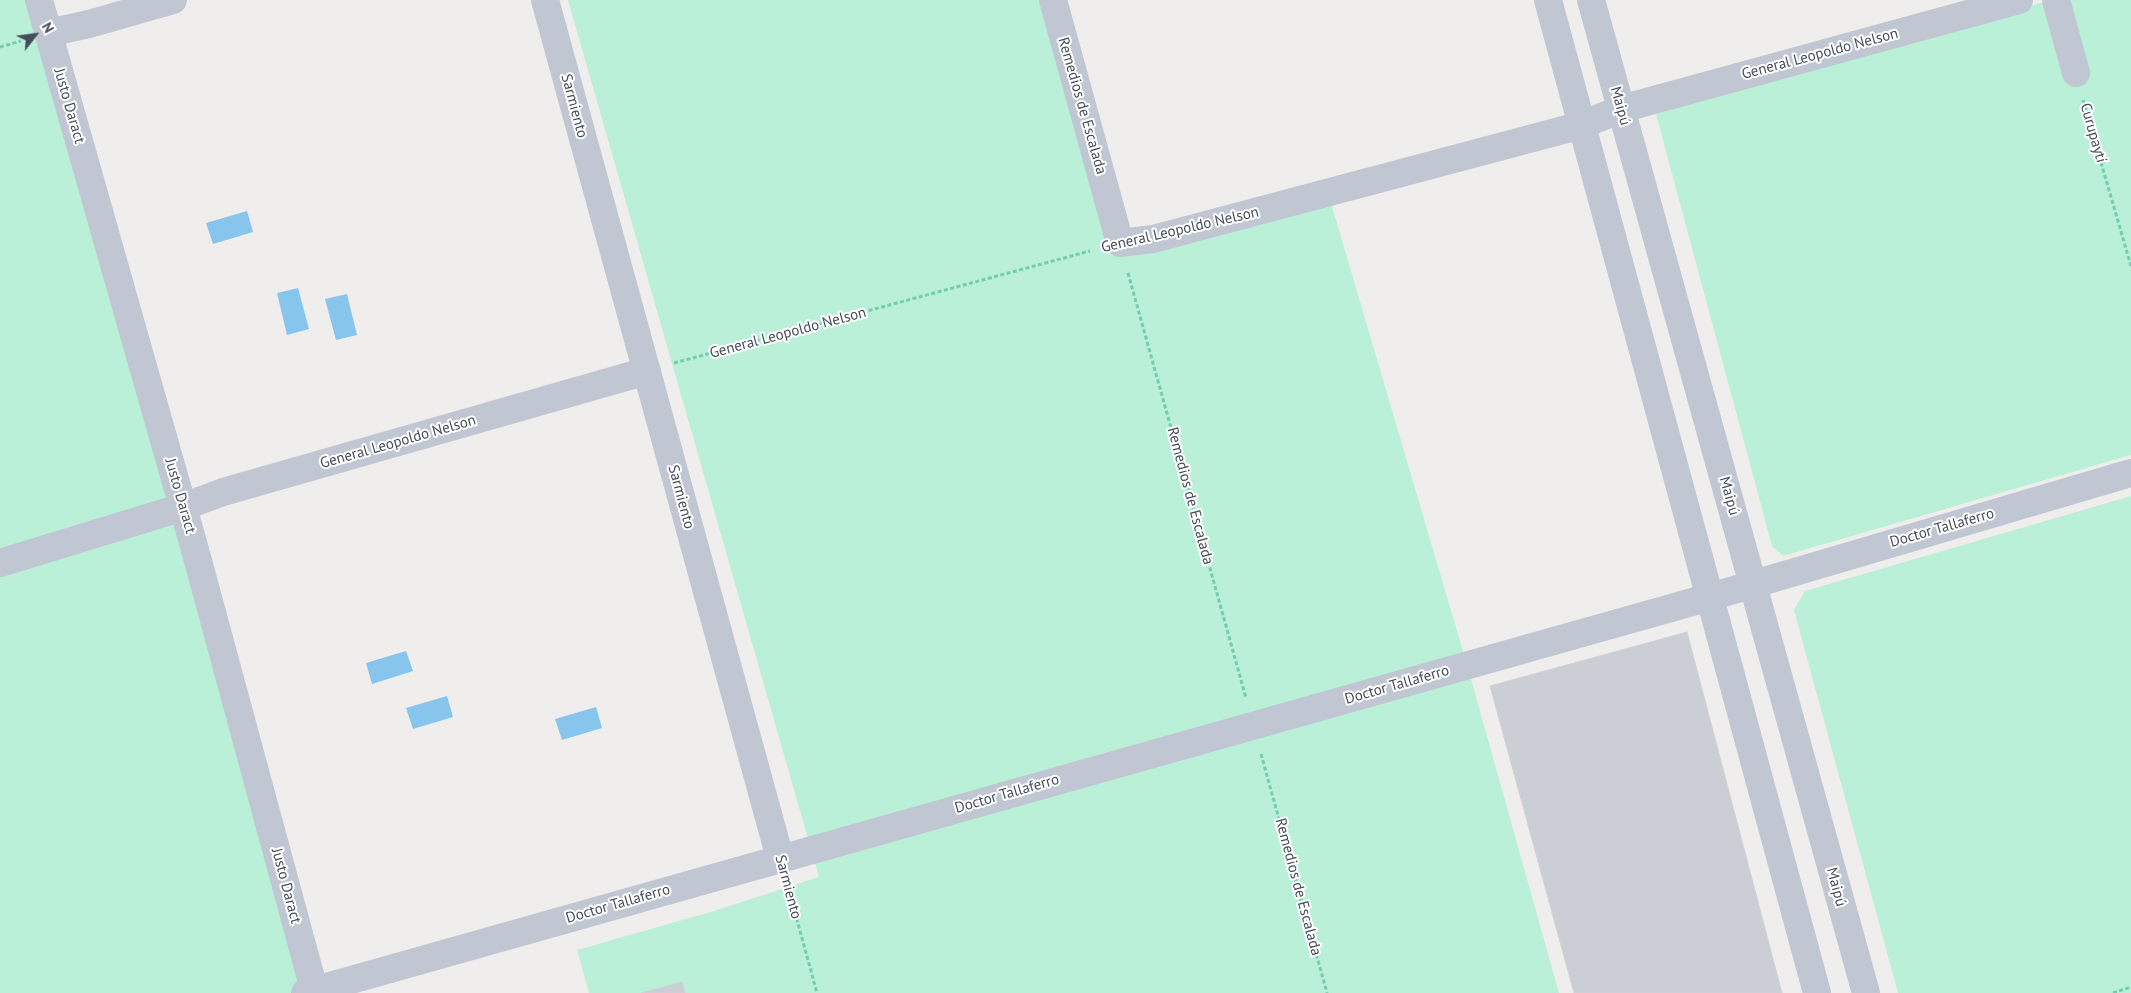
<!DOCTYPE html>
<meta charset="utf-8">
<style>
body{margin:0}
#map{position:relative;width:2131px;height:993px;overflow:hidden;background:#f0eeed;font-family:"PT Sans",sans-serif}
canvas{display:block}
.north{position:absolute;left:10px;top:10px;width:50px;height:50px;-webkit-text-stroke:4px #fff;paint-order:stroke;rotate:60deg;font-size:14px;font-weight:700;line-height:20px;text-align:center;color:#454d5b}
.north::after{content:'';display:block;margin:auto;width:18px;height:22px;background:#454d5b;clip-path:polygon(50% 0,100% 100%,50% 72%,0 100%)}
</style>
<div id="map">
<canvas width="2131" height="993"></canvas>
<div class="north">N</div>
</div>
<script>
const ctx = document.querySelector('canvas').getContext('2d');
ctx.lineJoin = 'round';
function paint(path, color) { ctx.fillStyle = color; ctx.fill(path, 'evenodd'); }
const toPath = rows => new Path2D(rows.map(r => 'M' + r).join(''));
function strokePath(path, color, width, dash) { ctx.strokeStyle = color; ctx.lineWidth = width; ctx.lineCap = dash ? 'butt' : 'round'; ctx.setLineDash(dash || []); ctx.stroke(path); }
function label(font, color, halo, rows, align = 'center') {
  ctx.font = font + ' "PT Sans",sans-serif'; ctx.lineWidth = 4; ctx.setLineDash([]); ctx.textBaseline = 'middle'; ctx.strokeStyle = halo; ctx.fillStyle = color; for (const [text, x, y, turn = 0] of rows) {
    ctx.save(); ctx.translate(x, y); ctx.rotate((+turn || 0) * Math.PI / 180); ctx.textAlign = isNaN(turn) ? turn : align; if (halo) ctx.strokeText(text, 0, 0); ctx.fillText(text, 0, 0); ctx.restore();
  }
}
paint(toPath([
 [0,0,39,0,305,993,0,993],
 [568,0,1044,0,1120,243,1328,193,1467,665,1559,993,589,993,577,950,714,911,819,877],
 [2051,0,2131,0,2131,455,1783,556,1772,546,1656,114],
 [2131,496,2131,993,1898,993,1794,610,1805,591]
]), '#baefd8');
paint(toPath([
 [247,211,253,232,213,244,206,223],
 [298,288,309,329,287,335,277,293],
 [347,294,357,335,336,340,325,299],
 [406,651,413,671,372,684,366,663],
 [447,696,453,717,413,729,406,708],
 [596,707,602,728,562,740,555,719]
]), '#87c5ec');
const building = toPath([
 [1687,632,1782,993,1574,993,1490,686,1687,632],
 [682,982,685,993,641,993,682,982]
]);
paint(building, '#ccced5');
strokePath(building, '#d1d2d9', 1);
strokePath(toPath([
 [0,47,21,41],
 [2083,100,2131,266],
 [1128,273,1246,698],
 [674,363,1090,251],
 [1261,754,1327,993],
 [788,887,817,993],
 [2113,993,2131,987]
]), '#72cdb1', 3, [4, 2.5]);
strokePath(toPath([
 [39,0,194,546,315,993],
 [545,0,780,858],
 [1053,0,1120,243,1153,239,1582,125,1621,109,2019,0],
 [1548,0,1817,993],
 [1591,0,1866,993],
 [2056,0,2076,73],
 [48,33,89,24,173,0],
 [0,563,183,507,223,492,647,371],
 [305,993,1710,597,2131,473]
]), '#c0c7d3', 28);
label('15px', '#454d5b', '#fff', [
 ["General Leopoldo Nelson",1820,54,-15],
 ["Justo Daract",69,106,74],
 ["Sarmiento",574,106,75],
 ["Remedios de Escalada",1082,106,74],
 ["Maipú",1620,106,74],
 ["Curupaytí",2093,133,74],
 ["General Leopoldo Nelson",1180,230,-13],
 ["General Leopoldo Nelson",788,333,-15],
 ["General Leopoldo Nelson",398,442,-16],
 ["Justo Daract",180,496,74],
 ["Remedios de Escalada",1190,496,75],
 ["Maipú",1729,496,74],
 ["Sarmiento",681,497,75],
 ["Doctor Tallaferro",1942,528,-16],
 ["Doctor Tallaferro",1397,685,-16],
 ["Doctor Tallaferro",1007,794,-16],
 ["Justo Daract",286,886,75],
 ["Sarmiento",788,887,75],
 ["Remedios de Escalada",1298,887,75],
 ["Maipú",1836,887,75],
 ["Doctor Tallaferro",618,904,-16]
]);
</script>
